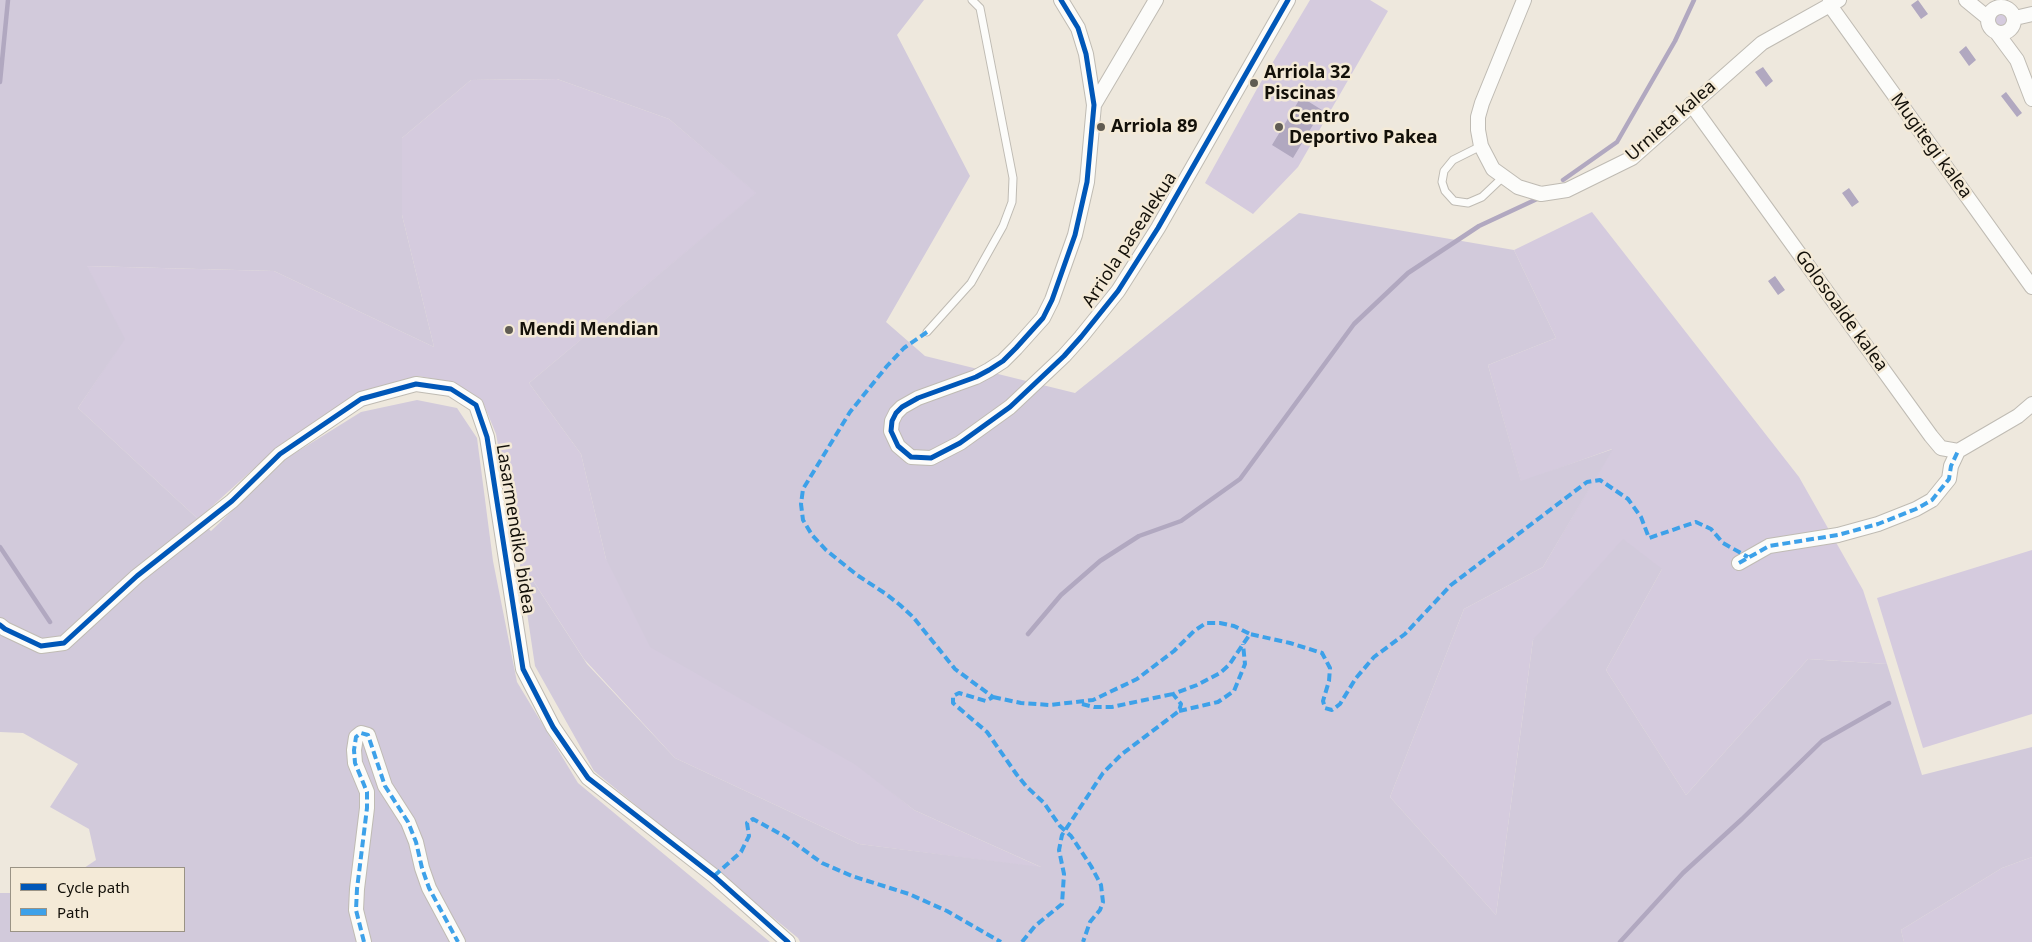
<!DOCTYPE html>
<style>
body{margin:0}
#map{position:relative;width:2032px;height:942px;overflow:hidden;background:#eee8dd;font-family:"Noto Sans",sans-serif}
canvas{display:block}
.legend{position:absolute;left:10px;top:867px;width:175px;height:65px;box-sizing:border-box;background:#f4ead7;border:1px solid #9a9385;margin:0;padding:6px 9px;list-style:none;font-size:15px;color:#131009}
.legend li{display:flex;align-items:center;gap:10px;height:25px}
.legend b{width:25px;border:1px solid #9a9385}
</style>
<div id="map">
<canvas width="2032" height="942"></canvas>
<ul class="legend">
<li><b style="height:6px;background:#0057b8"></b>Cycle path</li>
<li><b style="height:6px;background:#3da1e9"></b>Path</li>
</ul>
</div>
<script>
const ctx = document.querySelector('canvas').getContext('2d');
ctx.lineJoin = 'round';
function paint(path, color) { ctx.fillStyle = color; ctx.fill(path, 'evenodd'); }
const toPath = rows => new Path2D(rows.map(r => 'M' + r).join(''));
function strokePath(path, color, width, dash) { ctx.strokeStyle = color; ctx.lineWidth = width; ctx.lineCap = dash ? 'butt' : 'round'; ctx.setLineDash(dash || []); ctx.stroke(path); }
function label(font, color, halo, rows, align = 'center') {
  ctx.font = font + ' "Noto Sans",sans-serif'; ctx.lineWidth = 5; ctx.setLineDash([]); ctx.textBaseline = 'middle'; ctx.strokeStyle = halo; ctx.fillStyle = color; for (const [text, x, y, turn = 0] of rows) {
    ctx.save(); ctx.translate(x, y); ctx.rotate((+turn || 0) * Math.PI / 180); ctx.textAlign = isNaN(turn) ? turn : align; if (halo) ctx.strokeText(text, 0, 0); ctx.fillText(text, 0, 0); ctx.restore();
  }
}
paint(toPath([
 [1310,0,1370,0,1388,11,1298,167,1253,214,1205,183,1258,87],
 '1992 19a9 9 0 1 1 18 0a9 9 0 1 1-18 0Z',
 [557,79,669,119,757,193,529,383,581,454,606,559,914,810,1043,868,859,844,675,758,584,659,519,559,496,434,482,400,451,382,418,376,356,394,280,445,198,519,78,408,124,339,86,266,274,271,434,347,402,215,402,138,471,80],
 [1592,212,1799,477,1863,590,1887,664,1808,659,1686,795,1606,670,1662,569,1533,640,1496,915,1390,797,1464,609,1543,567,1612,449,1521,482,1488,365,1556,338,1514,250],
 [2032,550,2032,714,1923,748,1877,598],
 [2032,857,2032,942,1904,942,1901,930,2002,868]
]), '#d5cbde');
paint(toPath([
 [0,0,924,0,897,35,970,176,886,322,925,356,1075,393,1299,213,1514,250,1556,338,1488,365,1521,481,1613,449,1543,567,1464,609,1390,797,1496,915,1533,640,1623,539,1662,569,1606,670,1686,795,1808,659,1887,664,1922,775,2032,747,2032,857,2002,868,1901,930,1904,942,800,942,798,938,594,771,535,666,519,559,587,664,675,758,859,844,1041,867,914,810,856,765,650,647,606,559,581,454,529,383,756,193,669,119,557,79,471,80,402,138,402,215,434,347,274,271,87,266,125,339,78,408,211,531,287,458,361,412,417,400,457,408,477,438,493,561,517,682,578,783,770,942,0,942,0,893,11,893,11,931,184,931,184,868,84,868,96,860,89,829,50,807,78,764,23,733,0,732]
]), '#d2cadb');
paint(toPath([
 [1918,0,1928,14,1921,19,1911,5],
 [1966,46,1976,60,1969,66,1959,52],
 [1763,67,1773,81,1766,87,1755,72],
 [2006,92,2022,113,2017,117,2001,96],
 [1301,97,1322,110,1293,158,1272,145],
 [1849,188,1859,202,1852,207,1842,193],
 [1775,276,1785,290,1778,295,1768,281]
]), '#b1a8c0');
strokePath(toPath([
 [0,82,8,0],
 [1563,180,1617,142,1675,41,1694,0],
 [0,547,50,622],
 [1028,634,1061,595,1100,561,1139,536,1181,521,1240,479,1354,324,1408,273,1479,226,1537,199],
 [1620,942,1683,873,1742,819,1822,741,1889,703]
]), '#b1a8c0', 4.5);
const lane = toPath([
 [1481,146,1453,160,1444,171,1442,182,1445,191,1454,201,1468,203,1482,197,1502,178],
 [927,332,971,283,1003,226,1012,202,1013,178,980,8,972,0]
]);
const street = toPath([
 [1061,0,1078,28,1086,54,1094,105,1087,182,1075,235,1052,300,1043,318,1016,348,1003,361,989,370,976,377,918,398,902,407,896,413,892,421,891,431,898,446,911,457,931,458,960,443,1010,407,1064,356,1081,337,1118,291,1158,228,1288,0],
 [1524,0,1482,103,1478,117,1478,130,1481,146,1493,169,1518,187,1541,194,1567,190,1632,158,1762,43,1839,0],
 [1966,0,1988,18],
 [1829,4,2032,287],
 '1988 20a13 13 0 1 1 26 0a13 13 0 1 1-26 0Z',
 [2015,18,2032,14],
 [1997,33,2017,60,2032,99],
 [1691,104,1931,436,1941,448,1958,451,2018,416,2032,404],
 [1094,105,1156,0],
 [1739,563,1769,546,1838,535,1878,524,1916,509,1932,500,1949,479,1951,466,1958,451],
 [0,625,5,629,41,646,64,643,137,576,232,501,280,454,361,399,416,384,451,389,476,405,487,437,523,669,553,727,588,778,714,876,788,942],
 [364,942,356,910,357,889,367,808,367,792,355,763,354,750,356,737,361,733,368,735,385,786,408,822,416,842,422,868,429,888,458,942]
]);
strokePath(lane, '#bfbbb3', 9);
strokePath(street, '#bfbbb3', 16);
strokePath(lane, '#fcfcfa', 7);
strokePath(street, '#fcfcfa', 14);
strokePath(toPath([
 [927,332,904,348,887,366,850,412,803,489,801,504,803,520,812,535,826,550,857,575,886,594,900,605,913,617,955,669,993,697,986,701,959,693,953,696,953,703,987,732,1017,775,1026,786,1044,803,1060,826,1071,836,1091,866,1101,885,1103,902,1100,910,1090,922,1083,942],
 [1739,563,1769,546,1838,535,1878,524,1916,509,1932,500,1949,479,1951,466,1958,451],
 [993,697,1021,703,1050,705,1093,700,1137,679,1174,651,1194,631,1206,623,1220,623,1234,626,1250,634],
 [1082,704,1094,707,1112,707,1173,694],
 [1179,711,1218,702,1234,691,1245,664,1243,644],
 [714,876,741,852,749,836,747,823,753,819,786,837,822,863,852,876,909,894,947,911,1001,942],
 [364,942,356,910,357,889,367,808,367,792,355,763,354,750,356,737,361,733,368,735,385,786,408,822,416,842,422,868,429,888,458,942],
 [1022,942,1035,926,1062,904,1064,874,1059,850,1062,835,1103,773,1122,754,1179,711,1181,704,1173,694,1197,685,1220,673,1229,665,1250,634,1290,643,1322,653,1330,668,1329,681,1323,701,1325,708,1332,710,1340,704,1356,678,1374,657,1405,634,1451,585,1587,482,1600,480,1628,499,1641,517,1649,538,1696,522,1711,529,1723,543,1748,557]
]), '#3da1e9', 4, [8, 4]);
strokePath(toPath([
 [1061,0,1078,28,1086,54,1094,105,1087,182,1075,235,1052,300,1043,318,1016,348,1003,361,989,370,976,377,918,398,902,407,896,413,892,421,891,431,898,446,911,457,931,458,960,443,1010,407,1064,356,1081,337,1118,291,1158,228,1288,0],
 [0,625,5,629,41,646,64,643,137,576,232,501,280,454,361,399,416,384,451,389,476,405,487,437,523,669,553,727,588,778,714,876,788,942]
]), '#0057b8', 5);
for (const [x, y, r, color] of [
 [1254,83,5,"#605c53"],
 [1101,127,5,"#605c53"],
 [1279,127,5,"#605c53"],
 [509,330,5,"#605c53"]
]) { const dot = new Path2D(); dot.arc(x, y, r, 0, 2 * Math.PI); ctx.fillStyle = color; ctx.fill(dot); strokePath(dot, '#f4ead7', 2); }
label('bold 18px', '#131009', '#f4ead7', [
 ["Arriola 32",1264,73],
 ["Piscinas",1264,94],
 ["Centro",1289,117],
 ["Deportivo Pakea",1289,138],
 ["Arriola 89",1111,127],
 ["Mendi Mendian",519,330]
], 'left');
label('18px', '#131009', '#f4ead7', [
 ["Urnieta kalea",1671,121,-41],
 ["Mugitegi kalea",1931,146,54],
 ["Arriola pasealekua",1130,240,-57],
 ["Golosoalde kalea",1841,311,54],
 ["Lasarmendiko bidea",515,529,81]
]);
</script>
